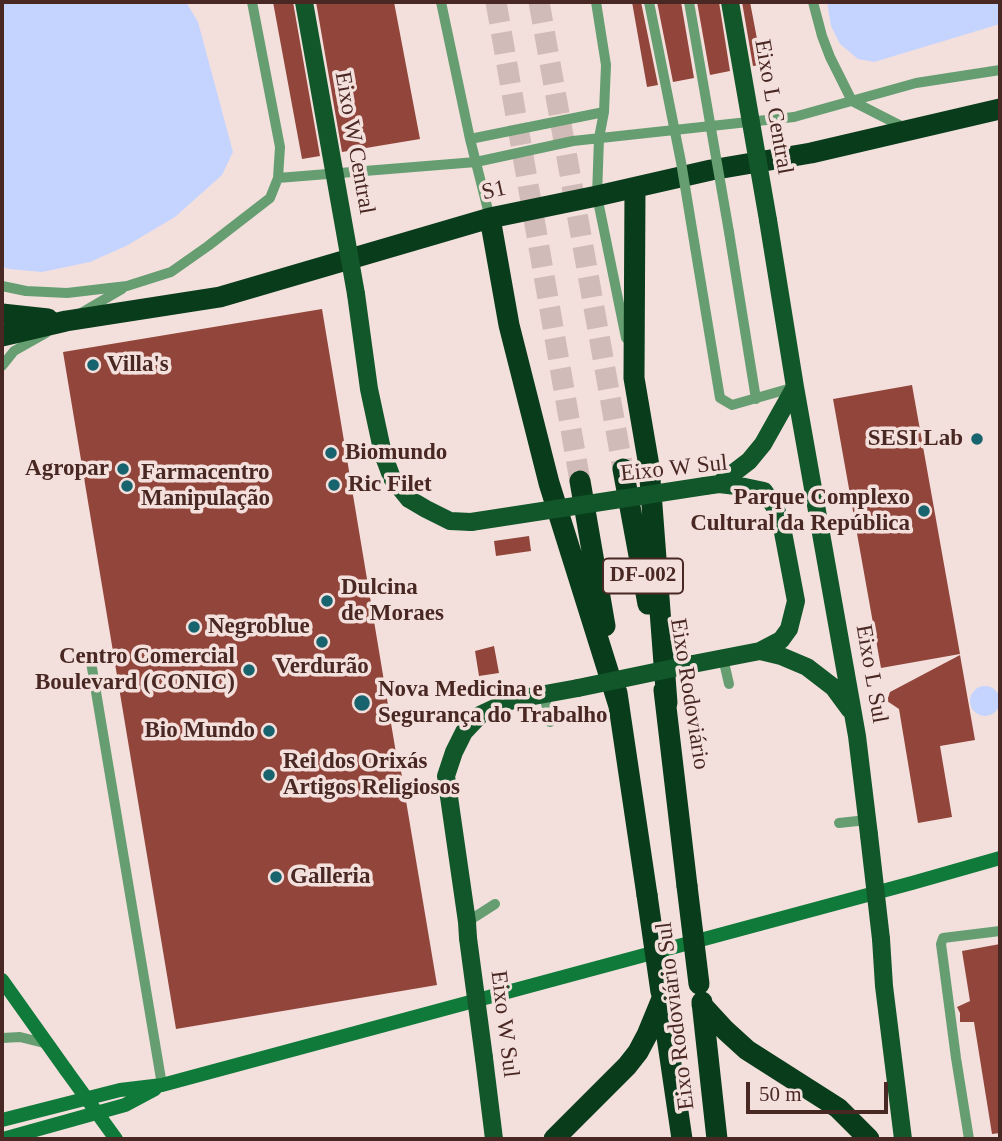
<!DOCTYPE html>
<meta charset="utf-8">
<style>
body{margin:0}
#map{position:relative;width:1002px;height:1141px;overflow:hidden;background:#f3e0dd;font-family:Georgia,serif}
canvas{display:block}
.frame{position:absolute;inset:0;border:4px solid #492722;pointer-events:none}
.scale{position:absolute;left:746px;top:1082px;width:142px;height:32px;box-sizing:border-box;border:4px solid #492722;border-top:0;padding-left:9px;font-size:21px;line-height:24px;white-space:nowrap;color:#492722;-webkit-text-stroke:5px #f3e0dd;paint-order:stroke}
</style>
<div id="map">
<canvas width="1002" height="1141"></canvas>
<div class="frame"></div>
<div class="scale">50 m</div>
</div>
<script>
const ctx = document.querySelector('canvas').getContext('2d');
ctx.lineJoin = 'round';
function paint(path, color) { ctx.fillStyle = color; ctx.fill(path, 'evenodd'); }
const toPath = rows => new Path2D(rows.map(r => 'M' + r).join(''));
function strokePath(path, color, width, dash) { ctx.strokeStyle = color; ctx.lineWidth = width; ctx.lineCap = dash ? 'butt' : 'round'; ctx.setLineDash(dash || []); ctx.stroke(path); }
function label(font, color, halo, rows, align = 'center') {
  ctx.font = font + ' Georgia,serif'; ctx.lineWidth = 7; ctx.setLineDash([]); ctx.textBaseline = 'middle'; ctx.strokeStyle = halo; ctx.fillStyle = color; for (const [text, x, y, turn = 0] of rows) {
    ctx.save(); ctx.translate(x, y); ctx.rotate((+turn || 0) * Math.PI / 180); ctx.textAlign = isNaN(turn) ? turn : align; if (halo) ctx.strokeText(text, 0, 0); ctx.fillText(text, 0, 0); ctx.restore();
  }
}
paint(toPath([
 [2,2,186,2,198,22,233,152,222,175,175,217,126,246,90,262,42,272,9,269,2,267],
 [827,2,1000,2,1000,24,874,62,858,59,840,44,831,26],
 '970 701a15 15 0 1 1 30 0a15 15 0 1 1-30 0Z'
]), '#c5d4ff');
paint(toPath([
 [273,2,293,2,320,156,302,159],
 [316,2,394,2,420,139,342,152],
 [632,2,641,2,658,85,647,87],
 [657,2,681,2,694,78,673,82],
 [697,2,719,2,730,71,710,75],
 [742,2,750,2,762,65,753,66],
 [322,309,399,771,401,771,437,985,176,1029,63,352],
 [912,385,960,654,881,668,833,399],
 [529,536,531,551,496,556,494,541],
 [494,646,499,673,479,676,475,651],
 [960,655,975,740,940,746,952,817,918,823,899,709,887,701,890,692],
 [1000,944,1000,1133,992,1134,974,1022,960,1022,960,1013,957,1007,970,1001,962,951]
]), '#92463b');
strokePath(toPath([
 [496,2,580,481],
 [539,2,623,469]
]), '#d1bbb8', 21, [21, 10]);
strokePath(toPath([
 [441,2,470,139,490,218],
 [596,2,606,65,604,112,599,138,597,196,626,338],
 [813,2,822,36,830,57,852,101,907,129],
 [470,139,604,112],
 [278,178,476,162,573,141,794,117,916,83,1000,70],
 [729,232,756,399],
 [695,247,720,398,732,405,795,387],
 [2,286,26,291,67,293,127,286,171,272,208,246,270,198,278,178,280,147,252,2],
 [81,313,122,289],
 [2,366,14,351,46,333],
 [723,658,729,684],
 [91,662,162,1085],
 [544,694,550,722],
 [839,823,867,820],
 [467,922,495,904],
 [2,1038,20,1037,48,1044],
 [969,1139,956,1058,941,944,943,938,1000,931]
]), '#669e72', 10);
strokePath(toPath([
 [2,980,66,1070],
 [2,1120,120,1090,162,1085,912,883,1000,858],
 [3,1139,125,1105,155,1089]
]), '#0f7a39', 14);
strokePath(toPath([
 [768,220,795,387,857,736,869,835],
 [356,294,369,389,383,454,392,478,409,499,426,509,450,521,471,522],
 [719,484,749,461,763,444,795,387],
 [760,651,781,656,807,667,833,687,850,710],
 [693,664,760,651,781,640,789,629,796,601,782,527,776,509,764,491,745,487,719,484,705,486],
 [468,938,467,922,446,776,454,752,464,732,480,715,512,700,578,688],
 [881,939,884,986,903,1139],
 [484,1058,494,1139]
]), '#12572a', 18);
strokePath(toPath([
 [635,188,634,378,649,466,667,703],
 [490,218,509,325,549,483,619,706],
 [2,314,48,319],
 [2,336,66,321,220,297,490,218,597,196,711,170,811,153,1000,109],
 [623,469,648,604],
 [580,481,605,626],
 [664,690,687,886],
 [617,693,647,895],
 [702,1002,717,1139],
 [662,1003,682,1139],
 [702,1005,725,1030,747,1050,838,1108,869,1139],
 [554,1139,627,1066,638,1052,647,1035,661,1001]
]), '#083c1a', 21);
strokePath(toPath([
 [649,2,681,162,695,247],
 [689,2,729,232]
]), '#669e72', 10);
strokePath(toPath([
 [66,1070,116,1139]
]), '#0f7a39', 14);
strokePath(toPath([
 [304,2,356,294],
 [730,2,768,220],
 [471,522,705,486],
 [578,688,693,664],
 [869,835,881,939],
 [468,938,484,1058]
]), '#12572a', 18);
strokePath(toPath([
 [687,886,699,984],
 [647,895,661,992]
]), '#083c1a', 21);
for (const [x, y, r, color] of [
 [93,365,7,"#17636e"],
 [977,439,7,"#17636e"],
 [331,453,7,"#17636e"],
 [123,469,7,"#17636e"],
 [334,485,7,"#17636e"],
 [127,486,7,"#17636e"],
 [924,511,7,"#17636e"],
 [327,601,7,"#17636e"],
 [194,627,7,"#17636e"],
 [322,642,7,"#17636e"],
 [249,670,7,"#17636e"],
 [362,703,9,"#17636e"],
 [269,731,7,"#17636e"],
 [269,775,7,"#17636e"],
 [276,877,7,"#17636e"]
]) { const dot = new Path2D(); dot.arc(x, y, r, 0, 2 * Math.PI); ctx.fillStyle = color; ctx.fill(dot); strokePath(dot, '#f3e0dd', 2.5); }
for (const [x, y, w] of [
 [643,576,80]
]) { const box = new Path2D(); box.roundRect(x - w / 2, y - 17.5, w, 35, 5); ctx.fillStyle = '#f3e0dd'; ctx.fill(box); strokePath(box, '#492722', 2); }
label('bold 21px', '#492722', null, [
 ["DF-002",643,576]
]);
label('23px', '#492722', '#f3e0dd', [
 ["Eixo L Central",773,107,80],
 ["Eixo W Central",354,143,80],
 ["S1",494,191,-13],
 ["Eixo W Sul",674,469,-6],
 ["Eixo L Sul",871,674,80],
 ["Eixo Rodoviário",689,694,81],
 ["Eixo Rodoviário Sul",676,1016,-97],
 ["Eixo W Sul",504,1024,83]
]);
label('bold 23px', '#492722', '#f3e0dd', [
 ["Villa's",107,365],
 ["SESI Lab",963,439,"right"],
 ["Biomundo",345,453],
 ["Agropar",109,469,"right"],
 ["Farmacentro",141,473],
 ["Manipulação",141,499],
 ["Ric Filet",348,485],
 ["Parque Complexo",910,498,"right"],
 ["Cultural da República",910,524,"right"],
 ["Dulcina",341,588],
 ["de Moraes",341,614],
 ["Negroblue",208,627],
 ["Centro Comercial",235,657,"right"],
 ["Boulevard (CONIC)",235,683,"right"],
 ["Verdurão",322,667,"center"],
 ["Nova Medicina e",378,690],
 ["Segurança do Trabalho",378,716],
 ["Bio Mundo",255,731,"right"],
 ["Rei dos Orixás",283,762],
 ["Artigos Religiosos",283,788],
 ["Galleria",290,877]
], 'left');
</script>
